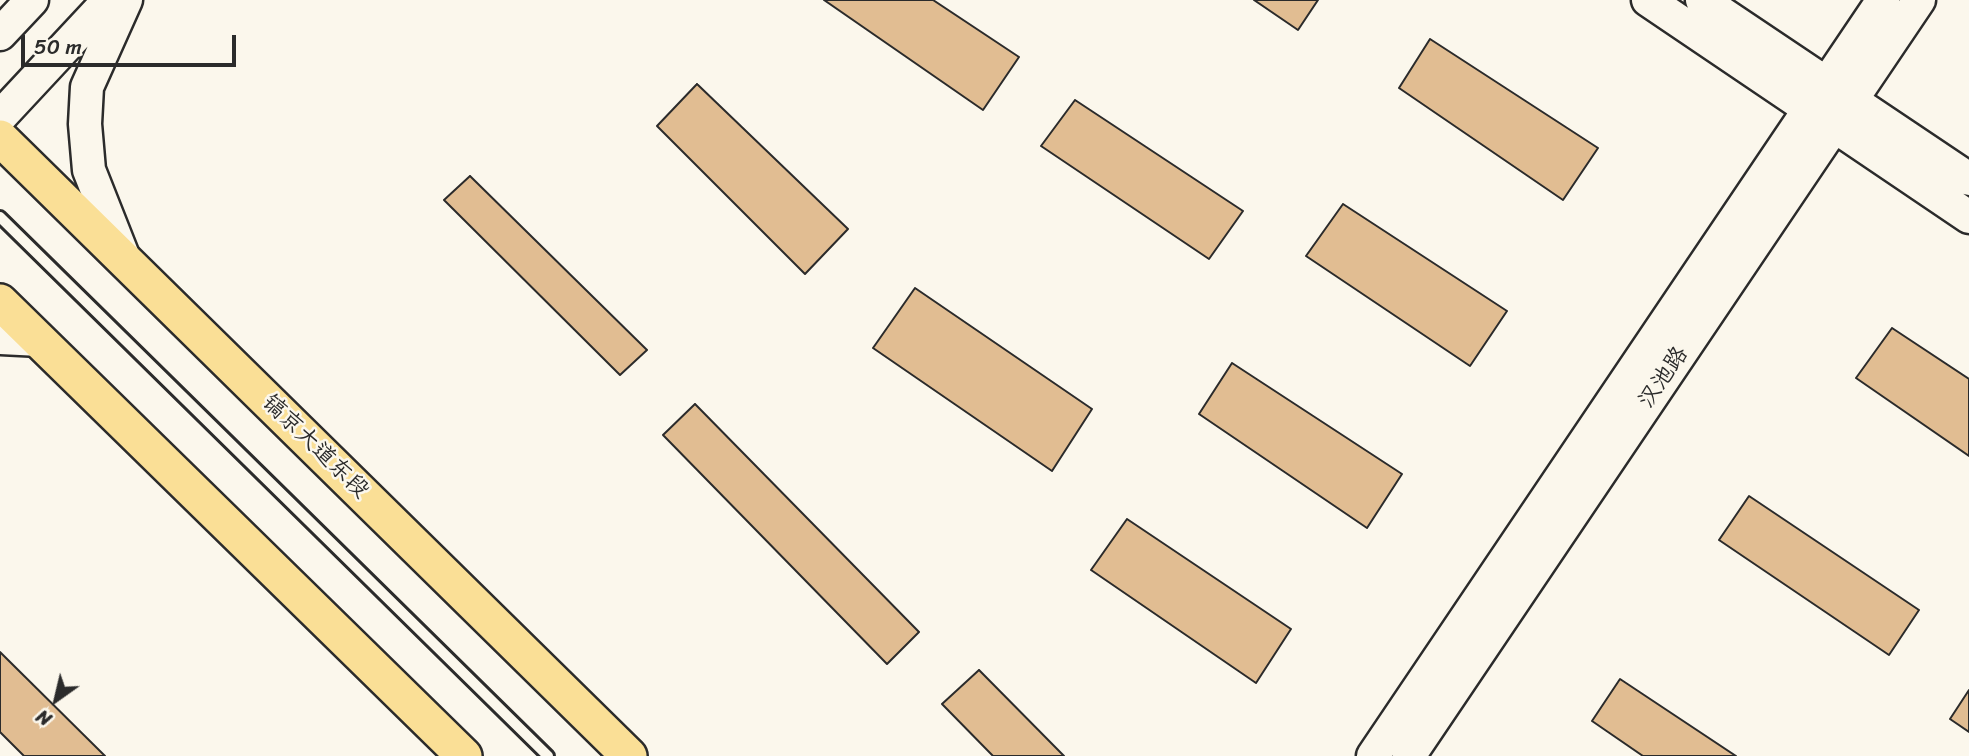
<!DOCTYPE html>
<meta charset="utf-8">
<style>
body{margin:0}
#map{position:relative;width:1969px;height:756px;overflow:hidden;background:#fbf7ec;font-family:Sriracha,sans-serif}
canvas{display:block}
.north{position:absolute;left:21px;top:665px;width:70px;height:70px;-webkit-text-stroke:5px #fbf7ec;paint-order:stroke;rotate:214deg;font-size:19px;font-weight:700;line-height:28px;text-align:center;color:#2b2b2b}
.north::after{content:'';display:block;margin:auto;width:24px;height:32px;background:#2b2b2b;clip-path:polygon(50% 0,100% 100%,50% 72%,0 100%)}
.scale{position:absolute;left:21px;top:35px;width:215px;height:32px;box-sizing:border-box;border:4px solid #2b2b2b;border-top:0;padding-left:9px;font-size:21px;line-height:24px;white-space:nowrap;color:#2b2b2b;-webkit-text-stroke:5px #fbf7ec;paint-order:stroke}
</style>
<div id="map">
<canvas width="1969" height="756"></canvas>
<div class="north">N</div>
<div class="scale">50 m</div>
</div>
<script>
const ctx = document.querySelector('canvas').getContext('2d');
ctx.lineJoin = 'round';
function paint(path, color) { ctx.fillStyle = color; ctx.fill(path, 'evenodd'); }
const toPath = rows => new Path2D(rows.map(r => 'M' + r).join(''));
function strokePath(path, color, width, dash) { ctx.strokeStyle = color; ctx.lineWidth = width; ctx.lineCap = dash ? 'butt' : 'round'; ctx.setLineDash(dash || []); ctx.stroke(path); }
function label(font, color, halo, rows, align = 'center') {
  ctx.font = font + ' Sriracha,"LXGW WenKai TC",sans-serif'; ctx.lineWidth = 5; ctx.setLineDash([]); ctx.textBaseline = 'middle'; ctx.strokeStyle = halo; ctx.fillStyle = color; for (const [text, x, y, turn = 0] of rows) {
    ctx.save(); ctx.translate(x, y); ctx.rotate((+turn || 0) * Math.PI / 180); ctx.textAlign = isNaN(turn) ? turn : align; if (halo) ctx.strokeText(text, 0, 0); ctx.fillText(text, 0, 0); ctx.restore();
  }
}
const building = toPath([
 [824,0,933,0,1019,57,983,110,824,0],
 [1254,0,1318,0,1298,30,1254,0],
 [1430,39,1598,148,1563,200,1399,88,1430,39],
 [697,84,848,229,805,274,657,126,697,84],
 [1075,100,1243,211,1209,259,1041,146,1075,100],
 [470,176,647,350,620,375,444,200,470,176],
 [1343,204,1507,311,1470,366,1306,256,1343,204],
 [915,288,1092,409,1052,471,873,348,915,288],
 [1892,328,1969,379,1969,456,1856,378,1892,328],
 [1232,363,1402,474,1367,528,1199,414,1232,363],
 [695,404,919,632,887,664,663,435,695,404],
 [1749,496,1919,610,1889,655,1719,540,1749,496],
 [1127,519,1291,629,1256,683,1091,570,1127,519],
 [0,652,105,756,24,756,0,732,0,652],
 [979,670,1064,756,993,756,942,704,979,670],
 [1620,679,1736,756,1643,756,1592,721,1620,679],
 [1969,690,1969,732,1950,719,1969,690]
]);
paint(building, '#e1bd92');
strokePath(building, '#2b2b2b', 2);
const lane = toPath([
 [0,217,548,756]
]);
const secondary = toPath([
 [1648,0,1969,217],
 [1702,0,1969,179],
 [0,34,32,0],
 [0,117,109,0],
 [125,261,89,170,85,124,87,87,126,0],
 [0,338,40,340],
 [1373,756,1883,0],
 [1409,756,1919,0]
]);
const primary = toPath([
 [0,138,629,756],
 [0,302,464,756]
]);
strokePath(lane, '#2b2b2b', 16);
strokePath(secondary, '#2b2b2b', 37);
strokePath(primary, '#2b2b2b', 40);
strokePath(lane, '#fbf7ec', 10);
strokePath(secondary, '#fbf7ec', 32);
strokePath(primary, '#fadf96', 35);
label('23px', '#2b2b2b', '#fbf7ec', [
 ["汉池路",1664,378,-56],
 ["镐京大道东段",315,447,44]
]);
</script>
